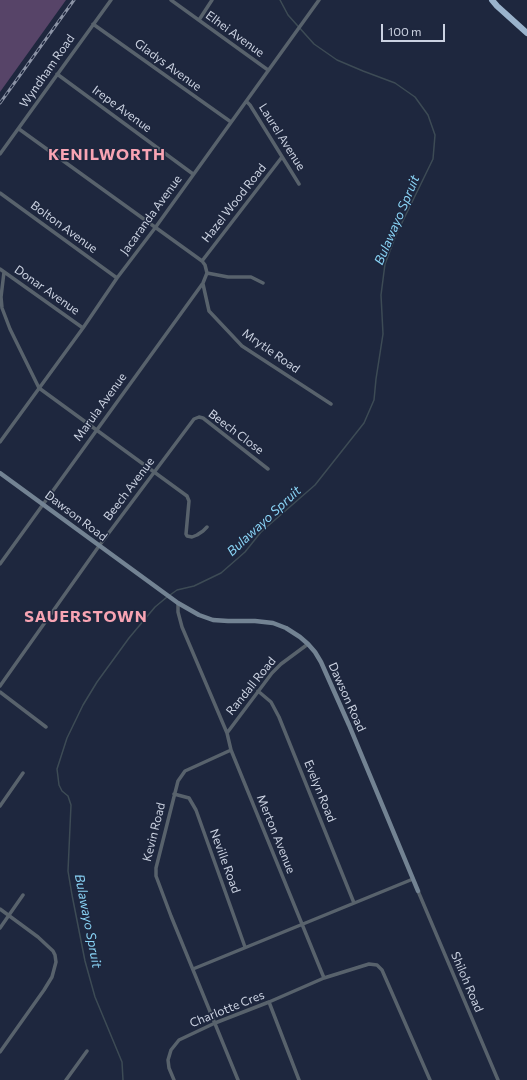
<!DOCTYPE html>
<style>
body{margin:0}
#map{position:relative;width:527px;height:1080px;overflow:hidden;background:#1e273e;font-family:Commissioner,sans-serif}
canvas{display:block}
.scale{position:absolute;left:381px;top:24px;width:64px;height:18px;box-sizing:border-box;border:2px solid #cbd2e1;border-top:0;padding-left:5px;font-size:12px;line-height:14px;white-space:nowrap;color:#cbd2e1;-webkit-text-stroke:3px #1e273e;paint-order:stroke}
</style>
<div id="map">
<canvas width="527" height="1080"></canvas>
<div class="scale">100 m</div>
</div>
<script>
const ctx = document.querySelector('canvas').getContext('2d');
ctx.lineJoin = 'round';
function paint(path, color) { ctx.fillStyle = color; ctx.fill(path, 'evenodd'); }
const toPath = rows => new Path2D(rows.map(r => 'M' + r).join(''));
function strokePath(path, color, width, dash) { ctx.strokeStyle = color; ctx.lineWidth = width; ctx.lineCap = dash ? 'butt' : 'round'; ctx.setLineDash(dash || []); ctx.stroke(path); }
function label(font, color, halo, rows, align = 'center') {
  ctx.font = font + ' Commissioner,sans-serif'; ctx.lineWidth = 3; ctx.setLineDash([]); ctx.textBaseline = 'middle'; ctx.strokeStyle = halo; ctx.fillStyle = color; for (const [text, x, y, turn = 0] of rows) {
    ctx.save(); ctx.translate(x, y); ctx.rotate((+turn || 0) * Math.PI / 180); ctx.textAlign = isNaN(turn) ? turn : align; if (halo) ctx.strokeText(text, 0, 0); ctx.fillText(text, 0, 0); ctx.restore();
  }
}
paint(toPath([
 [0,0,66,0,0,92]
]), '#574468');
strokePath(toPath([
 [170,595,177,590,194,586,221,573,245,552,261,532,315,485,364,423,374,400,376,379,383,334,381,295,385,264,396,235,433,159,435,135,428,115,415,97,395,83,363,71,337,60,314,44,288,15,280,0],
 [123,1080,122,1062,95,997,85,961,72,895,68,871,71,805,68,796,62,791,59,785,57,769,67,738,83,705,97,682,129,638,155,607,167,597]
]), '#3d4b55', 1.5);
strokePath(toPath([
 [171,0,268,70],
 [199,20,212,0],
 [93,24,231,122],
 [57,74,193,174],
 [247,102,250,105,299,184],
 [0,154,111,0],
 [0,193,117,278],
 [202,261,282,157],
 [0,269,83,328],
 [4,272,1,297,2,308,10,329,39,388,187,496,189,501,186,534,187,536,192,537,197,535,203,531,207,527],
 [207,273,228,277,251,277,263,283],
 [203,284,209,311,242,346,331,404],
 [0,442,83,328,117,278,155,228,319,0],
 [0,564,203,283,207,273,205,265,202,261,19,129],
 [178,603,178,612,182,627,227,733],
 [308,644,281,664,272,673,227,733,231,750,324,978],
 [0,686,99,546,194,419,199,417,203,418,268,469],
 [258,691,271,702,279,717,354,903],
 [0,692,46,727],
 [231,750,185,771,178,781,156,868,156,876,171,916,238,1080],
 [174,794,189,798,196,810,245,947],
 [0,806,23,773],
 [418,891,498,1080],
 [0,909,38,937,53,951,55,955,56,962,52,977,44,990,0,1052],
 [0,928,23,895],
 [193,969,413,879],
 [269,1002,299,1080],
 [66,1080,87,1051],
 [174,1080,169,1068,168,1060,171,1050,179,1040,215,1023,269,1002,324,978,369,964,377,965,382,970,430,1080]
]), '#58626c', 3.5);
strokePath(toPath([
 [0,473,178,603,199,615,213,620,228,621,255,621,273,623,286,628,300,637,308,644,315,652,321,662,349,725,418,891]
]), '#738393', 4.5);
strokePath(toPath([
 [492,0,497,6,527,33]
]), '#9ab3cc', 6);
const rail = toPath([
 [0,103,74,0]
]);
strokePath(rail, '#8b93a5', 3);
strokePath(rail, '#1e273e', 1.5, [4.5]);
label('12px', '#cbd2e1', '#1e273e', [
 ["Elhei Avenue",235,34,36],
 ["Gladys Avenue",168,65,36],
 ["Wyndham Road",47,71,-55],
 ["Irepe Avenue",122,109,36],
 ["Laurel Avenue",282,137,58],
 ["Hazel Wood Road",234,203,-52],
 ["Jacaranda Avenue",151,215,-54],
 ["Bolton Avenue",64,227,36],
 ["Donar Avenue",47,290,35],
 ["Mrytle Road",271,351,35],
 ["Marula Avenue",100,407,-54],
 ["Beech Close",236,432,37],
 ["Beech Avenue",129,489,-53],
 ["Dawson Road",76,516,37],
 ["Randall Road",251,686,-51],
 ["Dawson Road",347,697,66],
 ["Evelyn Road",320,791,68],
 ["Kevin Road",154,832,-76],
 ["Merton Avenue",276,834,68],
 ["Neville Road",225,861,70],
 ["Shiloh Road",467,982,67],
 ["Charlotte Cres",227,1009,-22]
]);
label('italic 13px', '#89d3f5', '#1e273e', [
 ["Bulawayo Spruit",397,220,-67],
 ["Bulawayo Spruit",264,521,-43],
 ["Bulawayo Spruit",88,921,79]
]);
ctx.letterSpacing = '1px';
label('bold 16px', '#f8a4b3', '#1e273e', [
 ["KENILWORTH",107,155],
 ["SAUERSTOWN",86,617]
]);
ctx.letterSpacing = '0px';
</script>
